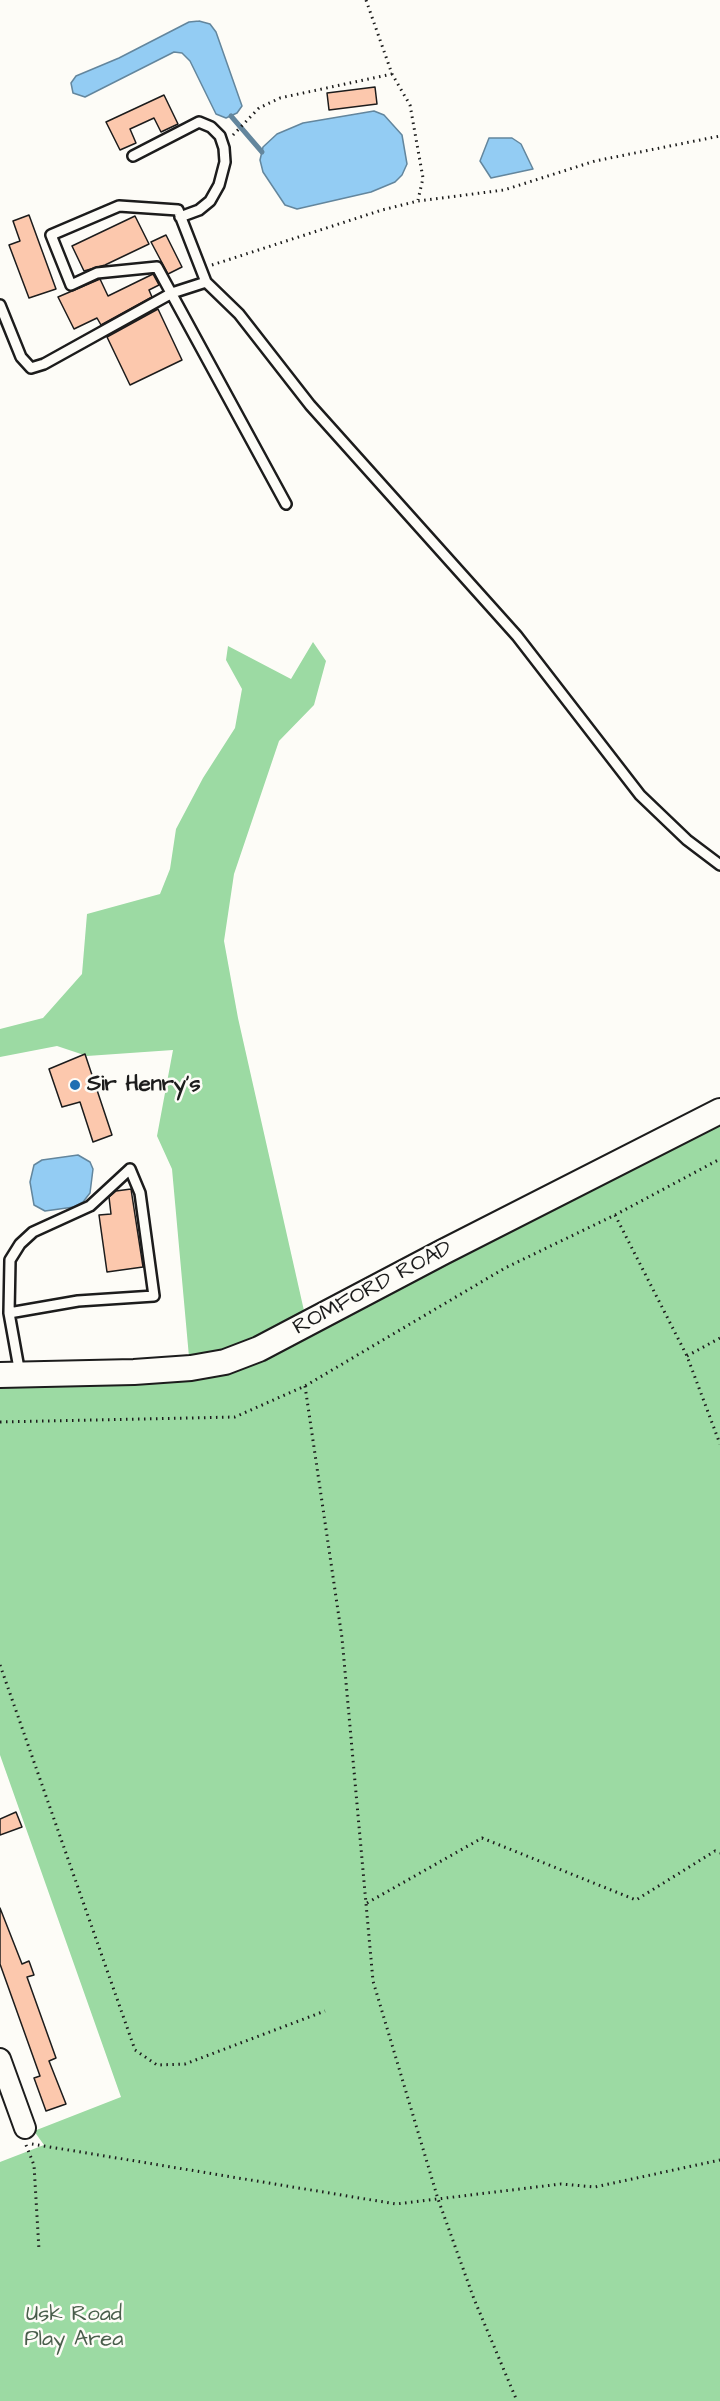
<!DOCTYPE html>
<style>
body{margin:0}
canvas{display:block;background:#fdfcf7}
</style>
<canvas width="720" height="2401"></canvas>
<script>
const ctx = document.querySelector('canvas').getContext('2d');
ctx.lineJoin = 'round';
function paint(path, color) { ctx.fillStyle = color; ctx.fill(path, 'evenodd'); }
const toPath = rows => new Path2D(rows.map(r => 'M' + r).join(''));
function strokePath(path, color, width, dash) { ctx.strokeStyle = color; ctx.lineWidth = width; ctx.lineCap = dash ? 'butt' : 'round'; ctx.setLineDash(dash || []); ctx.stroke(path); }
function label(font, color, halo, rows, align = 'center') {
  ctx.font = font + ' "Architects Daughter",sans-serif'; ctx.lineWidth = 5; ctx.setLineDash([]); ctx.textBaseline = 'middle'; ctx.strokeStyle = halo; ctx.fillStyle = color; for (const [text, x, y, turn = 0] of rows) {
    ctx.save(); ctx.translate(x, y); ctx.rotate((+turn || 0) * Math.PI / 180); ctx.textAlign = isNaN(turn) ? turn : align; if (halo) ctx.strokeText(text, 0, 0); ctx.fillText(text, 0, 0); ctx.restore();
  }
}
paint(toPath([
 [313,642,326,661,314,705,279,741,234,874,224,941,238,1018,307,1324,720,1111,720,2401,0,2401,0,2162,44,2145,34,2131,121,2097,0,1755,0,1375,190,1368,172,1169,157,1136,173,1050,87,1056,57,1046,0,1057,0,1029,43,1018,82,974,87,914,160,894,170,869,176,829,203,778,235,728,242,689,226,660,228,646,291,679]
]), '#9cdaa3');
const water = toPath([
 [199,21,210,24,216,32,242,106,237,113,226,118,216,114,190,61,182,53,174,52,85,97,73,93,71,83,76,76,119,58,189,22,199,21],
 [374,111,384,115,402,135,407,164,402,175,395,182,371,192,297,209,285,205,263,172,260,160,263,147,277,134,303,123,374,111],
 [489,138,512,138,521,144,533,169,491,178,480,161,489,138],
 [78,1155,90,1162,93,1169,90,1193,83,1202,74,1207,45,1211,34,1205,30,1182,34,1165,42,1160,78,1155]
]);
paint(water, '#93ccf3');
strokePath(water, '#63869d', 1.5);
strokePath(toPath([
 [231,116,262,152]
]), '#63869d', 5);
const building = toPath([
 [375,87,377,104,329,110,327,93,375,87],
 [164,95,178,124,161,132,154,118,130,129,136,143,120,150,106,122,164,95],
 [29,215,56,289,29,298,9,245,20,241,13,221,29,215],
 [135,216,149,244,105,265,84,271,72,246,135,216],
 [166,235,182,267,168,274,151,242,166,235],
 [153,274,159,285,149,290,152,297,101,325,97,318,74,329,58,297,100,279,108,296,153,274],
 [158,309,182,360,130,385,107,337,158,309],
 [85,1054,112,1135,93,1142,80,1102,62,1107,49,1069,85,1054],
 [131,1189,143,1267,107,1272,99,1215,111,1214,109,1197,116,1191,131,1189],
 [16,1812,22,1827,0,1835,0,1819,16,1812],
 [0,1908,22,1964,29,1961,34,1975,27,1977,56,2058,49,2061,66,2104,46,2111,34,2078,40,2076,0,1964,0,1908]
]);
paint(building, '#fcc8ad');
strokePath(building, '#1c1c1c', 1.5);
const service = toPath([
 [133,156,199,122,211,127,220,136,224,148,225,162,219,185,210,201,199,210,180,217],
 [0,305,21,357,31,368,44,364,172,293,206,282],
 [286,504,157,267,97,273,71,285,51,235,119,206,178,210,206,282,239,314,310,405,517,636,640,795,687,840,720,865],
 [9,1313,78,1301,154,1296,140,1193,130,1169,90,1206,33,1232,20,1244,10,1260,9,1313,20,1374]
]);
const minor = toPath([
 [0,2059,25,2128]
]);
const tertiary = toPath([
 [0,1375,134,1372,191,1368,225,1362,259,1349,443,1252,720,1111]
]);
strokePath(service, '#1c1c1c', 14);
strokePath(minor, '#1c1c1c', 24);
strokePath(tertiary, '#1c1c1c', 28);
strokePath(toPath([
 [366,0,392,74,410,105,423,178,418,200],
 [233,135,259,108,280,98,392,74],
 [212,265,382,210,418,201,504,190,595,161,720,136],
 [615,1215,687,1356,720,1444],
 [687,1356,720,1338],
 [305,1386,342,1638,373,1981,438,2199,474,2299,517,2401],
 [0,1422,235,1417,305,1386,505,1268,615,1215,720,1159],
 [0,1665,135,2050,157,2065,185,2064,325,2011],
 [367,1903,482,1838,636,1900,715,1851,720,1853],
 [32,2144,396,2204,561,2184,595,2187,720,2160],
 [26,2145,34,2165,39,2250]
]), '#1c1c1c', 3, [1.5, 4.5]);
strokePath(service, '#fdfcf7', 9);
strokePath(minor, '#fdfcf7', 20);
strokePath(tertiary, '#fdfcf7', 24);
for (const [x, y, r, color] of [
 [75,1085,6,"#1f6fb2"]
]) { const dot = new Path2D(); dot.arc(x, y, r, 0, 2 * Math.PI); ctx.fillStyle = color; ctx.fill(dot); strokePath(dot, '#fdfcf7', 2); }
label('bold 22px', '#1c1c1c', '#fdfcf7', [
 ["Sir Henry's",87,1085]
], 'left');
label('22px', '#1c1c1c', '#fdfcf7', [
 ["ROMFORD ROAD",373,1289,-28]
]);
label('22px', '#495e4b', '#fdfcf7', [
 ["Usk Road",74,2315],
 ["Play Area",74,2340]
]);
</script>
